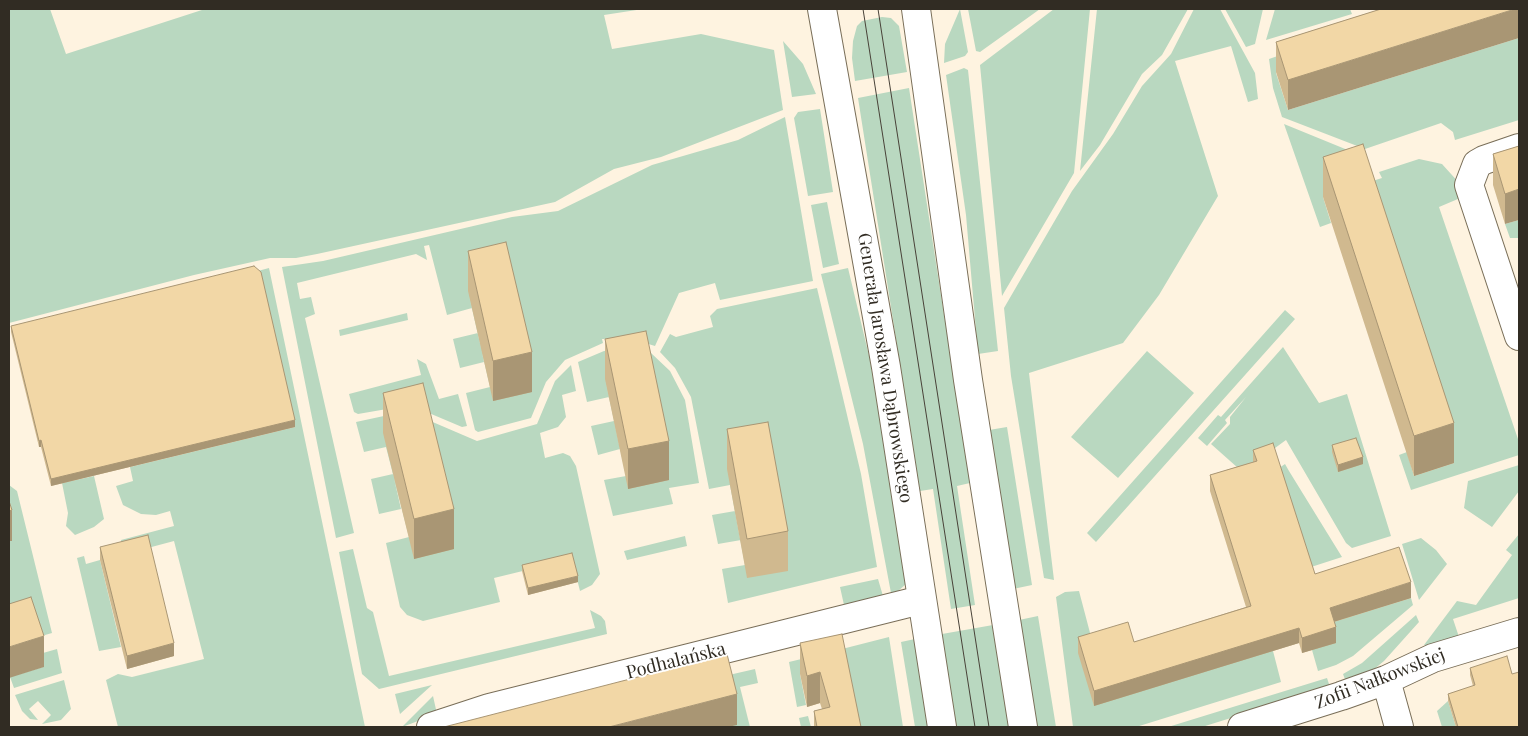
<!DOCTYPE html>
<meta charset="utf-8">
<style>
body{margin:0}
#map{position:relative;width:1528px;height:736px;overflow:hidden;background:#fef3e0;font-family:"Playfair Display",serif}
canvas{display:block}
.frame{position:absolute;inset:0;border:10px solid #312c23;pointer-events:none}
</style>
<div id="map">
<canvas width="1528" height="736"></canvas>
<div class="frame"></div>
</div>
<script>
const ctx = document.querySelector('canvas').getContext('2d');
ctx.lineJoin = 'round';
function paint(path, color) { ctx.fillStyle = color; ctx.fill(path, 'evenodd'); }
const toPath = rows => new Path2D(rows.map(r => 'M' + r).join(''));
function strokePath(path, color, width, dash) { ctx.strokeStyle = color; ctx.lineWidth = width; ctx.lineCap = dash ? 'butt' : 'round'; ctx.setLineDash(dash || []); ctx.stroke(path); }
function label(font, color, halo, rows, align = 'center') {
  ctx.font = font + ' "Playfair Display",serif'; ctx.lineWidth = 4; ctx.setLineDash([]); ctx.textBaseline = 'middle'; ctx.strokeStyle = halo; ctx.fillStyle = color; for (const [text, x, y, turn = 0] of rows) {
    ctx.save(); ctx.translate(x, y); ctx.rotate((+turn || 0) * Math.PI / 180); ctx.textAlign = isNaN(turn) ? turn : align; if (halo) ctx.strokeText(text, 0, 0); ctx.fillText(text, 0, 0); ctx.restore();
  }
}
paint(toPath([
 [9,9,50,9,66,54,205,9,643,9,604,15,612,49,701,34,774,50,783,110,661,157,614,169,555,202,317,254,296,258,270,258,194,275,9,323],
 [960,9,968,52,965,56,944,63,945,44],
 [968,9,1040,9,980,52,976,51],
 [1054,9,1090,9,1074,173,1002,296,980,65],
 [1097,9,1188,9,1162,55,1142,74,1100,145,1080,171],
 [1194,9,1220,9,1255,73,1258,99,1248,102,1231,46,1175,61,1218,196,1159,295,1123,343,1029,373,1054,580,1044,578,1011,376,1004,308,1072,191,1113,134,1142,86,1171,54],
 [1225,9,1263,9,1255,44,1246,47],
 [1275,9,1350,9,1352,14,1266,40],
 [882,17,891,18,899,26,907,72,855,81,852,58,853,41,857,26,862,21],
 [1519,38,1519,120,1455,140,1453,132,1441,123,1365,149,1282,117,1273,88,1269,59,1295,50,1276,73,1288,110],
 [783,41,803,64,816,94,792,97],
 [964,68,968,70,998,351,978,354,966,215,946,75],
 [909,88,970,483,957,486,975,605,951,609,933,489,920,491,858,98],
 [820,109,833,192,808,196,794,118,798,112],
 [785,117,813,281,720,300,715,283,679,293,655,346,632,339,602,339,603,343,565,360,546,382,531,418,478,432,475,430,466,393,490,387,468,291,472,308,447,315,429,245,424,246,427,260,416,254,297,283,300,299,311,297,315,314,305,318,354,533,336,538,282,267,323,261,512,217,558,211,652,165,738,140],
 [1284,124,1355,153,1323,197,1331,223,1320,227],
 [1419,159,1442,164,1461,185,1465,196,1439,207,1519,442,1519,455,1411,490,1399,455,1407,452,1414,476,1454,463,1363,184,1382,178,1379,172],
 [827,202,839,264,823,268,811,205],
 [1519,220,1519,238,1510,238,1505,224],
 [269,268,365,727,118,727,106,680,118,674,132,677,204,659,174,541,144,549,123,551,121,540,174,526,170,511,156,515,141,514,123,505,116,486,133,481,130,467,295,427,254,272],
 [848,268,870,360,906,584,897,592,891,593,863,444,821,274],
 [817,288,861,474,877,567,728,603,722,569,745,565,730,485,709,489,691,397,675,368,660,352,670,334,676,337,713,327,710,316,717,309],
 [1285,310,1295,319,1096,542,1087,533],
 [407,313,408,320,340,336,339,330],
 [478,333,484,362,460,368,453,339],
 [1283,347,1319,403,1347,394,1391,536,1352,548,1346,543,1286,440,1260,459,1238,468,1211,444,1230,424,1230,417,1246,397,1225,420,1227,423,1207,446,1198,438,1218,415,1221,417],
 [629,349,651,353,670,371,685,400,699,483,669,488,673,504,613,516,604,480,626,476,605,379,609,397,587,402,578,362,604,351],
 [1147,351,1194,393,1118,478,1071,437],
 [417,359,426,364,439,399,458,394,467,426,462,427,410,405,358,414,354,412,349,394,421,375],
 [571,365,576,391,562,395,566,417,558,427,540,433,545,458,563,453,570,456,576,466,600,574,592,585,580,591,572,559,494,578,500,602,423,621,407,615,400,607,386,543,409,537,386,447,364,452,356,422,407,411,477,441,537,424,555,381],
 [614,421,620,449,598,455,591,426],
 [1007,427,1032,585,1013,589,989,430],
 [1285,464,1289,471,1342,557,1308,568,1276,470],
 [1519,465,1519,491,1492,527,1464,508,1468,481],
 [393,474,401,509,379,514,371,479],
 [94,476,104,519,94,527,75,535,66,526,68,513,62,483],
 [9,485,17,491,52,633,38,637,43,653,57,649,62,673,14,688,10,677,43,667,9,635,9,541,11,540,9,532],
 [735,511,741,540,718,544,712,515],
 [1519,534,1519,598,1453,619,1459,637,1430,646,1424,645,1457,601,1476,605,1512,555,1506,550],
 [685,536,687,546,627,560,624,551],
 [1421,538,1436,550,1447,564,1419,600,1402,544],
 [353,549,367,608,373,612,389,676,595,628,590,610,601,616,605,621,607,634,379,689,362,674,339,552],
 [84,556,86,564,100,560,121,647,99,651,77,558],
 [878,579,883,596,844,605,840,587],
 [1079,591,1094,648,1273,651,1281,682,1136,727,1073,727,1056,597,1065,592],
 [1411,598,1413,605,1353,656,1336,665,1318,671,1312,650,1330,623],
 [1416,615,1419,622,1384,661,1367,675,1346,682,1343,674,1362,663],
 [1038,616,1056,727,1036,727,1019,620],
 [993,625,1009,727,956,727,942,634],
 [889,637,903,727,854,727,842,649],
 [915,639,929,727,915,727,901,642],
 [822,654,800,674,806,705,797,707,789,662],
 [755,669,758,683,740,687,750,727,728,727,694,683],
 [1327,678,1330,687,1202,727,1168,727],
 [64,680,71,709,61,720,42,724,51,715,38,701,29,709,38,720,30,719,22,711,15,695],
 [432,685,400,714,395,694],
 [433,696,437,714,402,727],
 [1448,701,1456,727,1442,727,1437,711],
 [808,716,811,727,801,727,799,718]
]), '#b9d8c0');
const minor = toPath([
 [1519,148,1484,160,1477,164,1469,185,1519,336],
 [1386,680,1399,727],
 [431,727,489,708,921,600],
 [1242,727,1341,696,1386,680,1433,658,1519,632]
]);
const secondary = toPath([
 [822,9,886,367,942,727],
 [916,9,968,380,1023,727]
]);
strokePath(minor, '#796e58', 30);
strokePath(secondary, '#796e58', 30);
strokePath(minor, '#fff', 28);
strokePath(secondary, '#fff', 28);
strokePath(toPath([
 [863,9,975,727],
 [878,9,989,727]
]), '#484238', 1);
paint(toPath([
 [1381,9,1288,110,1276,72,1276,42],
 [1519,146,1505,224,1493,185,1493,154],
 [1323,157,1454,463,1414,476,1323,197],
 [468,251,532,392,493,401,468,291],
 [11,326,295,427,51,486,41,447,39,447,11,332],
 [605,339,669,480,628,489,605,379],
 [383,393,454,549,414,559,383,433],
 [727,429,788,531,788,571,747,578,727,469],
 [1332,445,1363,464,1338,472,1332,452],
 [1253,450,1315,574,1411,598,1334,622,1336,643,1302,653,1299,643,1094,706,1078,653,1078,637,1134,642,1246,607,1210,491,1210,475,1253,462],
 [100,547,174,656,127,669,100,560],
 [522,565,578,582,528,595,522,571],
 [800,643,861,727,814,727,814,711,822,709,820,703,807,707,800,674],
 [1470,668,1512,674,1519,727,1456,727,1448,701,1448,694,1473,686,1470,675]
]), '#d0b98f');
paint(toPath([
 [1515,9,1519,9,1519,38,1288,110,1288,80],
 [1519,189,1519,220,1505,224,1505,194],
 [532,352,532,392,493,401,493,361],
 [295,420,295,427,51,486,51,479],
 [1454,423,1454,463,1414,476,1414,436],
 [41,440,41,447,39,447,39,441],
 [669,441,669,480,628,489,628,449],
 [1363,457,1363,464,1338,472,1338,465],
 [454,509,454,549,414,559,414,519],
 [12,510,12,541,9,541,9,511],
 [578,576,578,582,528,595,528,588],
 [1411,582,1411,598,1330,623,1330,608],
 [1336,627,1336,643,1302,653,1302,638],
 [1299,628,1299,643,1094,706,1094,691],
 [44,636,44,667,9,678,9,647],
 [174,643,174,656,127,669,127,656],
 [820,672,820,703,807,707,807,676],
 [737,694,737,725,728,727,609,727]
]), '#a99674');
const building = toPath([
 [1381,9,1515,9,1288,80,1276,42,1381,9],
 [1363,144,1454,423,1414,436,1323,157,1363,144],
 [1519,146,1519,189,1505,194,1493,154,1519,146],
 [506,242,532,352,493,361,468,251,506,242],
 [254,266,261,272,295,420,51,479,41,440,39,441,11,326,254,266],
 [646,331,669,441,628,449,605,339,646,331],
 [423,383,454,509,414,519,383,393,423,383],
 [768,422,788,531,747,539,727,429,768,422],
 [1356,438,1363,457,1338,465,1332,445,1356,438],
 [1273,443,1315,574,1399,547,1411,582,1330,608,1336,627,1302,638,1299,628,1094,691,1078,637,1128,622,1134,642,1251,606,1210,475,1257,461,1253,450,1273,443],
 [9,501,12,510,9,511,9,501],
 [148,535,174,643,127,656,100,547,148,535],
 [572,553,578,576,528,588,522,565,572,553],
 [31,597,44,636,9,647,9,604,31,597],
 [842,634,861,727,817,727,814,711,830,707,820,672,807,676,800,643,842,634],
 [727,654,737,694,609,727,444,727,727,654],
 [1507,656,1512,674,1519,672,1519,727,1458,727,1448,694,1475,685,1470,668,1507,656]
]);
paint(building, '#f2d7a6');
strokePath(building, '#a99674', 1);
label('18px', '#312c23', '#fff', [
 ["Generała Jarosława Dąbrowskiego",885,368,81],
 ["Podhalańska",676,661,-14],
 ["Zofii Nałkowskiej",1380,679,-21]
]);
</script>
